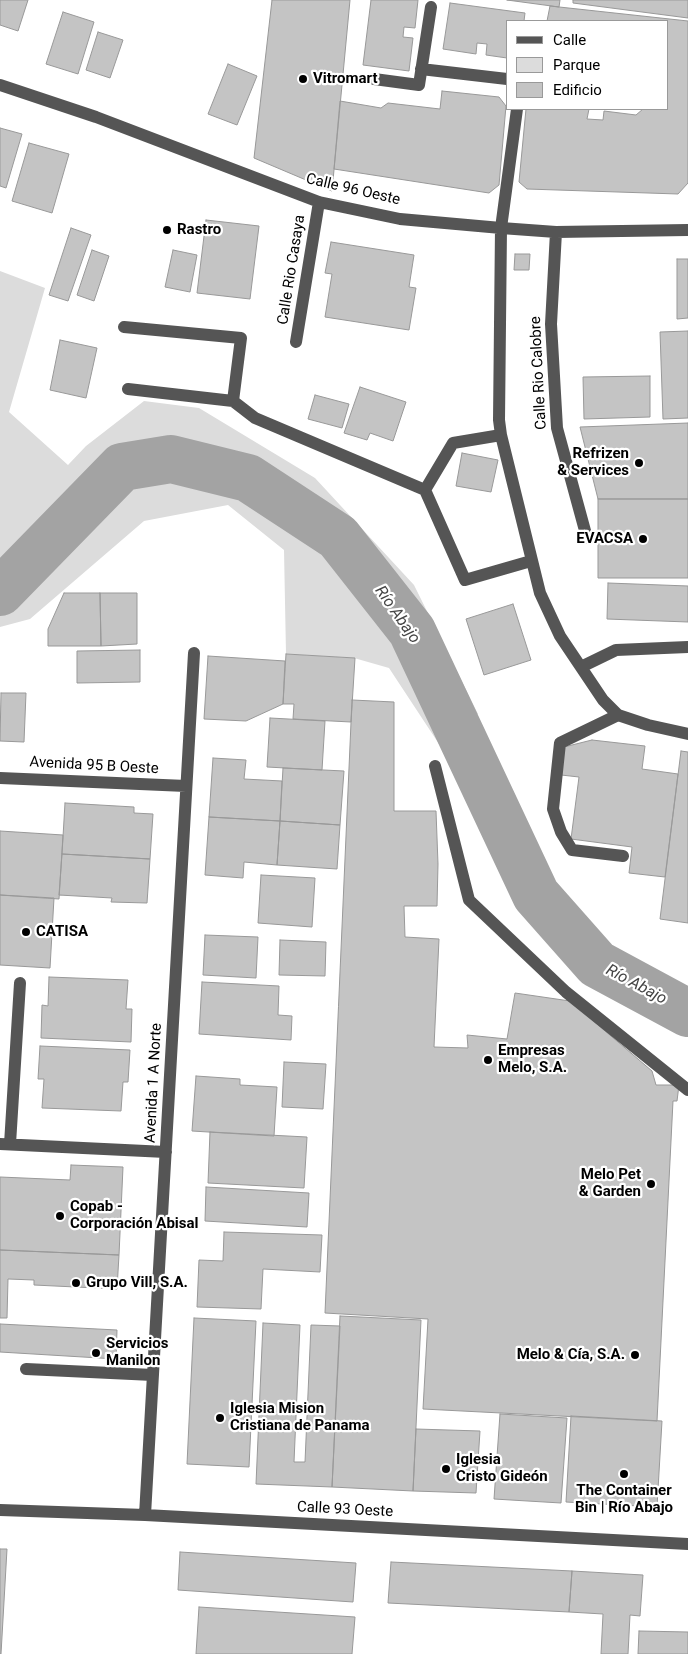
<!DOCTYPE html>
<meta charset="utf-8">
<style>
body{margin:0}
#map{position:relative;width:688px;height:1654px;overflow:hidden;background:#fff;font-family:Roboto,sans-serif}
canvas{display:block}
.legend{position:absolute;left:506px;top:20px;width:162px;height:90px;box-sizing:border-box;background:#fff;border:1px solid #999;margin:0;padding:6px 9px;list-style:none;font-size:15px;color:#000}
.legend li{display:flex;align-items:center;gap:10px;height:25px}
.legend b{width:25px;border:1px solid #999}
</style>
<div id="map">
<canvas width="688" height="1654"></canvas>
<ul class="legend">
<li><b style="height:6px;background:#555"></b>Calle</li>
<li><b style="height:14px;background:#dcdcdc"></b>Parque</li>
<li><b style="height:14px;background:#c4c4c4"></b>Edificio</li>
</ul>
</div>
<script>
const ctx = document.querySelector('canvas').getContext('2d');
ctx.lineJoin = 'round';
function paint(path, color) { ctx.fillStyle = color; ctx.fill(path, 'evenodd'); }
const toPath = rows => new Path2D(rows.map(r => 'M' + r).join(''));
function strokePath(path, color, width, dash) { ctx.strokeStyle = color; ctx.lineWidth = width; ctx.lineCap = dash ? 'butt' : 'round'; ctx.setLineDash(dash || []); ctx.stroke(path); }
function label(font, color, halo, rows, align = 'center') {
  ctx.font = font + ' Roboto,sans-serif'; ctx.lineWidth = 4.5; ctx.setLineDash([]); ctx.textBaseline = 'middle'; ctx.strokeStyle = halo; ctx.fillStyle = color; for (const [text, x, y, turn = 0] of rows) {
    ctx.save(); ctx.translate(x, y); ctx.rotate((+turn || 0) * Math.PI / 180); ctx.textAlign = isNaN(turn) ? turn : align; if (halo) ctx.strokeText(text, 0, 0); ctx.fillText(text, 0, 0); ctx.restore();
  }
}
paint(toPath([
 [0,271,45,288,9,412,68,465,86,446,144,401,199,408,315,478,414,585,478,714,439,744,389,668,354,658,286,654,284,550,228,505,144,521,30,619,0,627]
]), '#dcdcdc');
strokePath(toPath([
 [0,592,122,467,171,459,248,478,338,537,412,631,536,895,597,964,688,1013]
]), '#a3a3a3', 48);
const building = toPath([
 [0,0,28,0,18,31,0,25,0,0],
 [272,0,350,0,332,191,254,158,272,0],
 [371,0,418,0,415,28,404,27,403,37,413,38,409,71,363,65,371,0],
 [507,0,560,0,559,7,507,0],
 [573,0,688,0,688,18,573,3,573,0],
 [450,3,525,13,524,21,507,21,507,58,486,55,487,44,477,43,476,54,443,49,450,3],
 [550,6,688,21,688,183,678,194,527,189,519,182,526,109,589,109,587,119,603,120,604,111,636,115,643,109,667,109,667,21,547,21,550,6],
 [63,12,94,22,78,74,46,64,63,12],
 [98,32,123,40,110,78,86,70,98,32],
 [228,64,257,76,237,125,208,114,228,64],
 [442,91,499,97,506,106,499,185,489,193,334,169,340,101,381,108,388,103,440,109,442,91],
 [0,128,22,134,6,188,0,186,0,128],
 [29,143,69,154,52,213,12,201,29,143],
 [206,220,259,226,250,299,197,293,206,220],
 [71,228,91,235,68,301,49,295,71,228],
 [331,242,414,255,409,287,416,288,409,330,325,317,332,274,325,273,331,242],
 [92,250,109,256,94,301,77,295,92,250],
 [173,250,197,255,190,292,165,287,173,250],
 [515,254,530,254,529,270,514,270,515,254],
 [677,259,688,259,688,318,677,319,677,259],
 [688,331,688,418,663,419,660,332,688,331],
 [60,340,97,348,86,398,50,390,60,340],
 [650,376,650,417,584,419,583,377,650,376],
 [360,387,406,402,393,441,370,433,367,440,344,433,360,387],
 [315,395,349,404,342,428,308,419,315,395],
 [688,423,688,499,598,499,580,427,688,423],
 [462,453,498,460,491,492,456,486,462,453],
 [598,499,688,499,688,578,598,578,598,499],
 [608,583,688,586,688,622,607,619,608,583],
 [64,593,100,593,101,646,48,646,48,629,64,593],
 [100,593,137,593,137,644,101,646,100,593],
 [513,604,531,660,484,675,466,619,513,604],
 [140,650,140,682,77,683,77,651,140,650],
 [286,654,355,658,351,722,293,719,294,704,283,704,286,654],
 [208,656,285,661,283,704,246,721,204,719,208,656],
 [1,693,26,693,24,742,0,741,1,693],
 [352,700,394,702,394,811,436,811,438,864,437,906,404,906,405,937,439,939,434,1047,468,1048,467,1035,507,1039,515,993,570,1001,652,1071,656,1085,679,1085,677,1101,673,1101,657,1421,423,1409,428,1319,325,1313,352,700],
 [270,718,325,721,322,770,267,767,270,718],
 [592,740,645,746,642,769,678,774,665,877,629,873,632,847,571,839,579,777,561,775,564,747,592,740],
 [681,751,688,752,688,923,660,919,681,751],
 [213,758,246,760,244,779,282,781,280,821,209,817,213,758],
 [283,768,344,771,340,825,280,821,283,768],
 [65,803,134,807,134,813,153,814,150,859,62,854,65,803],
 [209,817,280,821,277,865,244,862,243,878,205,875,209,817],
 [280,821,340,825,337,869,277,865,280,821],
 [0,831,63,835,59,899,0,895,0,831],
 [62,854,150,859,147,903,111,902,112,898,59,895,62,854],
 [261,875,315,878,312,927,258,923,261,875],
 [0,895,54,898,50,968,0,965,0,895],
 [205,935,258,937,256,978,203,975,205,935],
 [280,940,326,942,325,976,279,975,280,940],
 [49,977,128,980,126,1009,132,1009,131,1042,41,1038,42,1005,48,1006,49,977],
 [202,982,279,986,278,1015,292,1016,291,1040,199,1034,202,982],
 [40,1046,130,1050,128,1082,123,1082,121,1111,42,1108,44,1079,38,1079,40,1046],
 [284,1062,326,1064,323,1109,282,1107,284,1062],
 [196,1076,240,1079,240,1085,277,1087,274,1136,192,1131,196,1076],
 [210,1132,307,1137,304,1188,208,1183,210,1132],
 [71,1165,123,1167,119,1255,0,1250,0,1177,70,1180,71,1165],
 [206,1187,309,1193,307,1227,205,1221,206,1187],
 [224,1232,322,1235,320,1272,263,1269,261,1309,197,1307,199,1260,223,1261,224,1232],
 [0,1250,119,1255,117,1289,34,1285,34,1280,8,1279,7,1318,0,1318,0,1250],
 [340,1316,421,1320,413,1491,332,1487,340,1316],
 [194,1318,256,1321,249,1467,187,1464,194,1318],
 [263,1323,300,1325,294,1462,305,1462,311,1325,340,1326,332,1487,256,1484,263,1323],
 [0,1324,117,1330,116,1359,0,1352,0,1324],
 [500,1414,567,1418,561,1503,494,1499,500,1414],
 [571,1416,662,1421,657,1507,566,1502,571,1416],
 [416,1429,480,1431,476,1493,413,1491,416,1429],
 [0,1549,7,1549,1,1654,0,1654,0,1549],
 [180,1552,356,1563,353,1602,178,1590,180,1552],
 [391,1562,572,1571,569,1612,388,1603,391,1562],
 [572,1571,643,1575,640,1616,630,1615,628,1654,601,1654,603,1614,569,1612,572,1571],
 [199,1607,355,1617,352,1654,196,1654,199,1607],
 [639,1631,688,1632,688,1654,638,1654,639,1631]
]);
paint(building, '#c4c4c4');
strokePath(building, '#999', 1);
strokePath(toPath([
 [421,69,507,79],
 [374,79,419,85,431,7],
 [0,85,96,117,319,202,400,219,501,228,556,232,688,230],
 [517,109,501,228,499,420,501,435,540,593,560,636,603,700,618,715,648,725,688,734],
 [556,232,551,324,557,428,587,538],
 [124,327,241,338,233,401],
 [296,342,319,202],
 [128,389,233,401,255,418,425,490,465,580,531,561],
 [425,490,453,443,501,435],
 [581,667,616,650,688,647],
 [618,715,560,743,553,809,561,832,572,850,623,856],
 [435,766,469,900,566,992,688,1090],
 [0,778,186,786],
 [0,1144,166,1152],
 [10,1144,20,983],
 [26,1369,153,1375],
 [0,1510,145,1515,688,1544],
 [145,1515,194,653]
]), '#555', 12);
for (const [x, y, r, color] of [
 [303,79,5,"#000"],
 [167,230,5,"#000"],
 [639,463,5,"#000"],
 [643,539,5,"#000"],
 [26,932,5,"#000"],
 [488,1060,5,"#000"],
 [651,1184,5,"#000"],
 [60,1216,5,"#000"],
 [76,1283,5,"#000"],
 [96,1353,5,"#000"],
 [635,1355,5,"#000"],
 [220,1418,5,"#000"],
 [446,1469,5,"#000"],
 [624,1474,5,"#000"]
]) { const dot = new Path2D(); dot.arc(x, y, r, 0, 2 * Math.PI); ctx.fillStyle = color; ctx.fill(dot); strokePath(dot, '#fff', 2); }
label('bold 15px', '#000', '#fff', [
 ["Vitromart",313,79],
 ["Rastro",177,230],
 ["Refrizen",629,454,"right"],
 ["& Services",629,471,"right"],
 ["EVACSA",633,539,"right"],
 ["CATISA",36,932],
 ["Empresas",498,1051],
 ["Melo, S.A.",498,1068],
 ["Melo Pet",641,1175,"right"],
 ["& Garden",641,1192,"right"],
 ["Copab -",70,1207],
 ["Corporación Abisal",70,1224],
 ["Grupo Vill, S.A.",86,1283],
 ["Servicios",106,1344],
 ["Manilon",106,1361],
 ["Melo & Cía, S.A.",625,1355,"right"],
 ["Iglesia Mision",230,1409],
 ["Cristiana de Panama",230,1426],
 ["Iglesia",456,1460],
 ["Cristo Gideón",456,1477],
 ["The Container",624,1491,"center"],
 ["Bin | Río Abajo",624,1508,"center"]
], 'left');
label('15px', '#000', '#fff', [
 ["Calle 96 Oeste",353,190,13],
 ["Calle Rio Casaya",292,270,-81],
 ["Calle Rio Calobre",539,373,-93],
 ["Avenida 95 B Oeste",94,766,3],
 ["Avenida 1 A Norte",154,1083,-87],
 ["Calle 93 Oeste",345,1510,3]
]);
label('italic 16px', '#444', '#fff', [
 ["Río Abajo",397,615,55],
 ["Río Abajo",636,985,28]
]);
</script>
